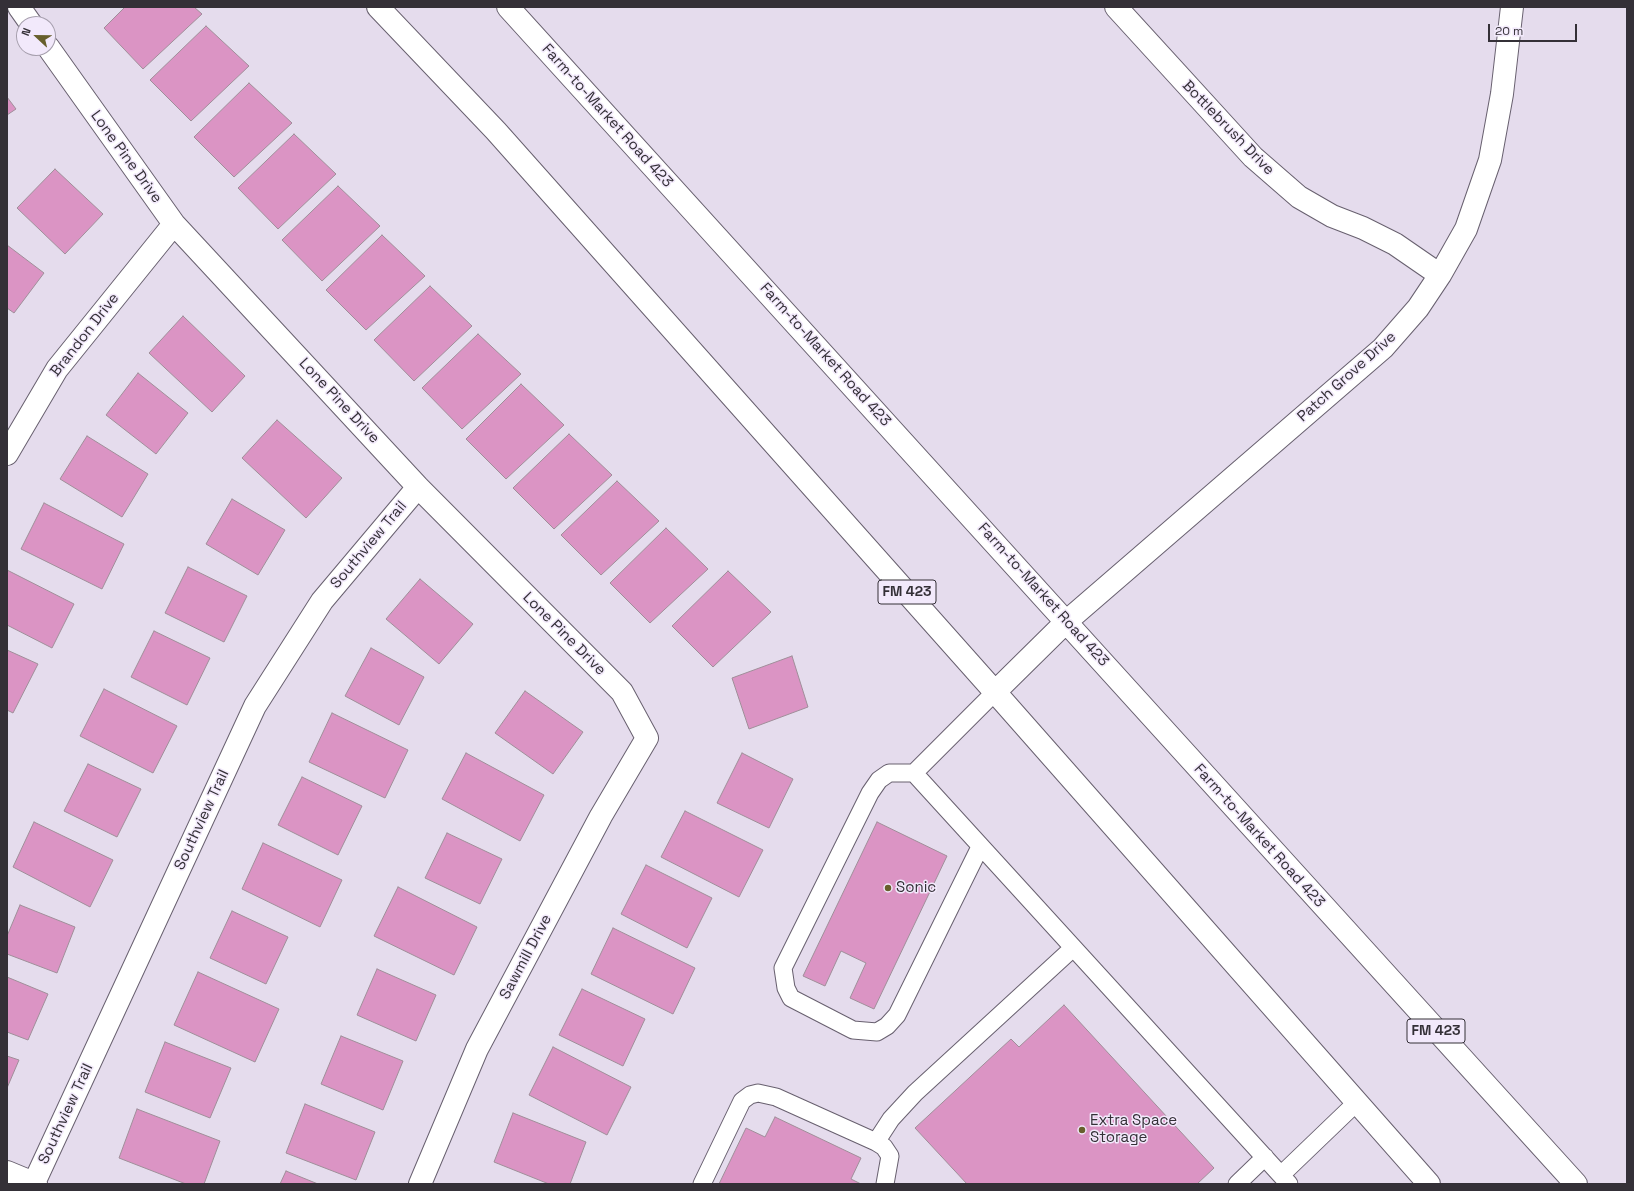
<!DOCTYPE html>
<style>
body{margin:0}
#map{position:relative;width:1634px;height:1191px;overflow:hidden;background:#e5dced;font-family:"Space Grotesk",sans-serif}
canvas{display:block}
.frame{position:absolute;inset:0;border:8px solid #343037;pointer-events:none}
.north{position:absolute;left:16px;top:16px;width:40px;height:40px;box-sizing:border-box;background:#f2e9fb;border:1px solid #a69fad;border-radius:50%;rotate:292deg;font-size:11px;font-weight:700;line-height:16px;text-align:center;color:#343037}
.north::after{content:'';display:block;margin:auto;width:14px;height:18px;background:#675f2c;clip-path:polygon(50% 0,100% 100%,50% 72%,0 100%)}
.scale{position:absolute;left:1488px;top:24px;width:89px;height:18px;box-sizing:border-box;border:2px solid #343037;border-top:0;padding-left:5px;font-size:12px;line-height:14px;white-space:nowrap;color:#343037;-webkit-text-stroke:3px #f2e9fb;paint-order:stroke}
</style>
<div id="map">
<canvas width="1634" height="1191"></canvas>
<div class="frame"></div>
<div class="north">N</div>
<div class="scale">20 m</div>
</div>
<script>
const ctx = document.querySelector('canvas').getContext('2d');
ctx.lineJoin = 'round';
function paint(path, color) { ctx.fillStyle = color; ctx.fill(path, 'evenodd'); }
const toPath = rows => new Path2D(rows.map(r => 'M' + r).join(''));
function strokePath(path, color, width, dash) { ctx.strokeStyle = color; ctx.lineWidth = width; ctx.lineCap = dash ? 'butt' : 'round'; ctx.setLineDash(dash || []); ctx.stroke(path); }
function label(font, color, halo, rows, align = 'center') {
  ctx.font = font + ' "Space Grotesk",sans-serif'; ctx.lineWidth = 3; ctx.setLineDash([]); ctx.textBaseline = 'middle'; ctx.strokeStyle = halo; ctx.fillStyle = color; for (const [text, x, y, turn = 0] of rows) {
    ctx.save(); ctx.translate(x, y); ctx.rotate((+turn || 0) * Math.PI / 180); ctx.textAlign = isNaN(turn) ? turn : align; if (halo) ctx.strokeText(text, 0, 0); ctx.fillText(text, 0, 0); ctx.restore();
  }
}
const building = toPath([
 [125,7,194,7,202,14,143,69,104,28,125,7],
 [206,26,249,66,191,121,150,80,206,26],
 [249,83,292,123,234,177,194,137,249,83],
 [7,97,16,109,7,115,7,97],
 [294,134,336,174,278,229,238,188,294,134],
 [55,169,103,214,65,254,17,208,55,169],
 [338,186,380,226,322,281,282,240,338,186],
 [382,235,425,276,366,330,326,290,382,235],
 [7,245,44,273,14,313,7,308,7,245],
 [430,286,472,326,414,381,374,340,430,286],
 [183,316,245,376,212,412,149,353,183,316],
 [478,334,521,374,462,429,422,388,478,334],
 [138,373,188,413,156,454,106,415,138,373],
 [521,384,564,425,506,479,466,439,521,384],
 [277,420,342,478,306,518,242,458,277,420],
 [569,434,612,475,554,529,513,488,569,434],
 [87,436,148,474,122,517,60,479,87,436],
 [617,481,659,521,601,575,561,535,617,481],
 [232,499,285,530,258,575,206,544,232,499],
 [44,503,124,544,102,589,21,549,44,503],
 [666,528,708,569,650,623,610,583,666,528],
 [188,567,247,596,224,642,165,613,188,567],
 [7,570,74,604,52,648,7,625,7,570],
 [728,571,771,612,713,667,672,626,728,571],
 [420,579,473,624,439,664,386,619,420,579],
 [154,631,210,658,187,705,131,677,154,631],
 [371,648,424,677,399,725,345,696,371,648],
 [7,650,38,664,13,713,7,710,7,650],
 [792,656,808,707,749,729,732,678,792,656],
 [104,689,177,726,153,773,80,736,104,689],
 [525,691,583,732,553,774,495,733,525,691],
 [332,713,408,750,385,798,309,762,332,713],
 [466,753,544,795,520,841,442,799,466,753],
 [742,753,793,779,769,828,717,803,742,753],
 [88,764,141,789,117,837,64,811,88,764],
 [302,777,362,806,338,855,278,825,302,777],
 [685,811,763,850,739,897,661,857,685,811],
 [34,822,113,860,90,907,13,867,34,822],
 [877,822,947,856,874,1009,850,998,866,963,841,951,825,986,803,976,877,822],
 [447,833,502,859,480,904,425,878,447,833],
 [263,843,342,880,320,927,242,889,263,843],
 [646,865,712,898,687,948,621,914,646,865],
 [398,887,477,927,454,975,374,936,398,887],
 [20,905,75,927,57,973,7,954,7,936,20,905],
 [232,911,288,937,266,984,210,958,232,911],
 [613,928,695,968,673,1014,591,974,613,928],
 [377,969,436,995,416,1041,357,1015,377,969],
 [198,972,279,1009,255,1062,174,1025,198,972],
 [7,977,48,994,28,1040,7,1032,7,977],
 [582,989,645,1019,623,1066,559,1035,582,989],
 [1064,1005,1214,1168,1197,1184,967,1184,915,1128,1011,1039,1019,1047,1064,1005],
 [341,1036,403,1061,383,1110,321,1084,341,1036],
 [165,1042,231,1068,210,1118,145,1092,165,1042],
 [553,1047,631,1087,607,1135,529,1095,553,1047],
 [7,1056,19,1060,7,1088,7,1056],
 [305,1104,375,1132,356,1180,286,1153,305,1104],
 [137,1109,220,1141,204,1184,186,1184,119,1158,137,1109],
 [513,1113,586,1142,570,1184,549,1184,494,1162,513,1113],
 [775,1117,861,1158,851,1179,861,1184,719,1184,746,1128,765,1137,775,1117],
 [286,1171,318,1184,280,1184,286,1171]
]);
paint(building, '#db94c4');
strokePath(building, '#9f8e99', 1);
const lane = toPath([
 [995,692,914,773,1289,1184],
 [914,773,889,773,879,780,870,793,783,968,786,988,791,998,853,1030,877,1032,887,1026,897,1015,980,847],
 [876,1142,891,1119,915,1093,1073,948],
 [1281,1175,1356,1103],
 [702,1184,742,1101,750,1095,758,1093,776,1097,876,1142,884,1147,890,1156,885,1184],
 [1237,1184,1265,1157]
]);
const street = toPath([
 [19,7,31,24],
 [1116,7,1253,157,1299,197,1332,216,1363,228,1395,244,1440,275],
 [48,47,174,224,418,487,622,692,647,738,601,816,477,1049,420,1184],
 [7,454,57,369,174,224],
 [1067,621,1383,348,1418,308,1440,275,1466,229,1490,160,1502,94,1512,7],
 [7,1172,36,1184],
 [34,1183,255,706,322,601,418,487]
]);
const primary = toPath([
 [378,7,496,131,995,692,1429,1184],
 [508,7,1576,1184],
 [995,692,1067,621]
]);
strokePath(lane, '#68606f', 19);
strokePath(street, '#68606f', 24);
strokePath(primary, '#68606f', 24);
strokePath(lane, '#fff', 17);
strokePath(street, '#fff', 22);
strokePath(primary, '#fff', 22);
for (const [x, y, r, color] of [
 [888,888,4,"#675f2c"],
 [1082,1130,4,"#675f2c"]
]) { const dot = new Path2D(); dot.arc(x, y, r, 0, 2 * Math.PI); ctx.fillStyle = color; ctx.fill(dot); strokePath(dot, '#f2e9fb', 1.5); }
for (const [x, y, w] of [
 [907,592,58],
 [1436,1031,58]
]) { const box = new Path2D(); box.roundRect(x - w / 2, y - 12, w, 24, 3); ctx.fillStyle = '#f2e9fb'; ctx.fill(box); strokePath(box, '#343037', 1); }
label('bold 14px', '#343037', null, [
 ["FM 423",907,592],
 ["FM 423",1436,1031]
]);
label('15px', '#343037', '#f2e9fb', [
 ["Farm-to-Market Road 423",607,116,48],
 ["Bottlebrush Drive",1228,128,46],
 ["Lone Pine Drive",126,157,54],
 ["Brandon Drive",85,335,-52],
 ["Farm-to-Market Road 423",825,355,48],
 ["Patch Grove Drive",1347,377,-42],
 ["Lone Pine Drive",339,401,47],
 ["Southview Trail",369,545,-50],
 ["Farm-to-Market Road 423",1043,595,48],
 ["Lone Pine Drive",564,634,45],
 ["Southview Trail",202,820,-65],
 ["Farm-to-Market Road 423",1259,836,48],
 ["Sawmill Drive",526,957,-62],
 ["Southview Trail",66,1114,-65]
]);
label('15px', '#343037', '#f2e9fb', [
 ["Sonic",896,888],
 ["Extra Space",1090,1121],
 ["Storage",1090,1138]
], 'left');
</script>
